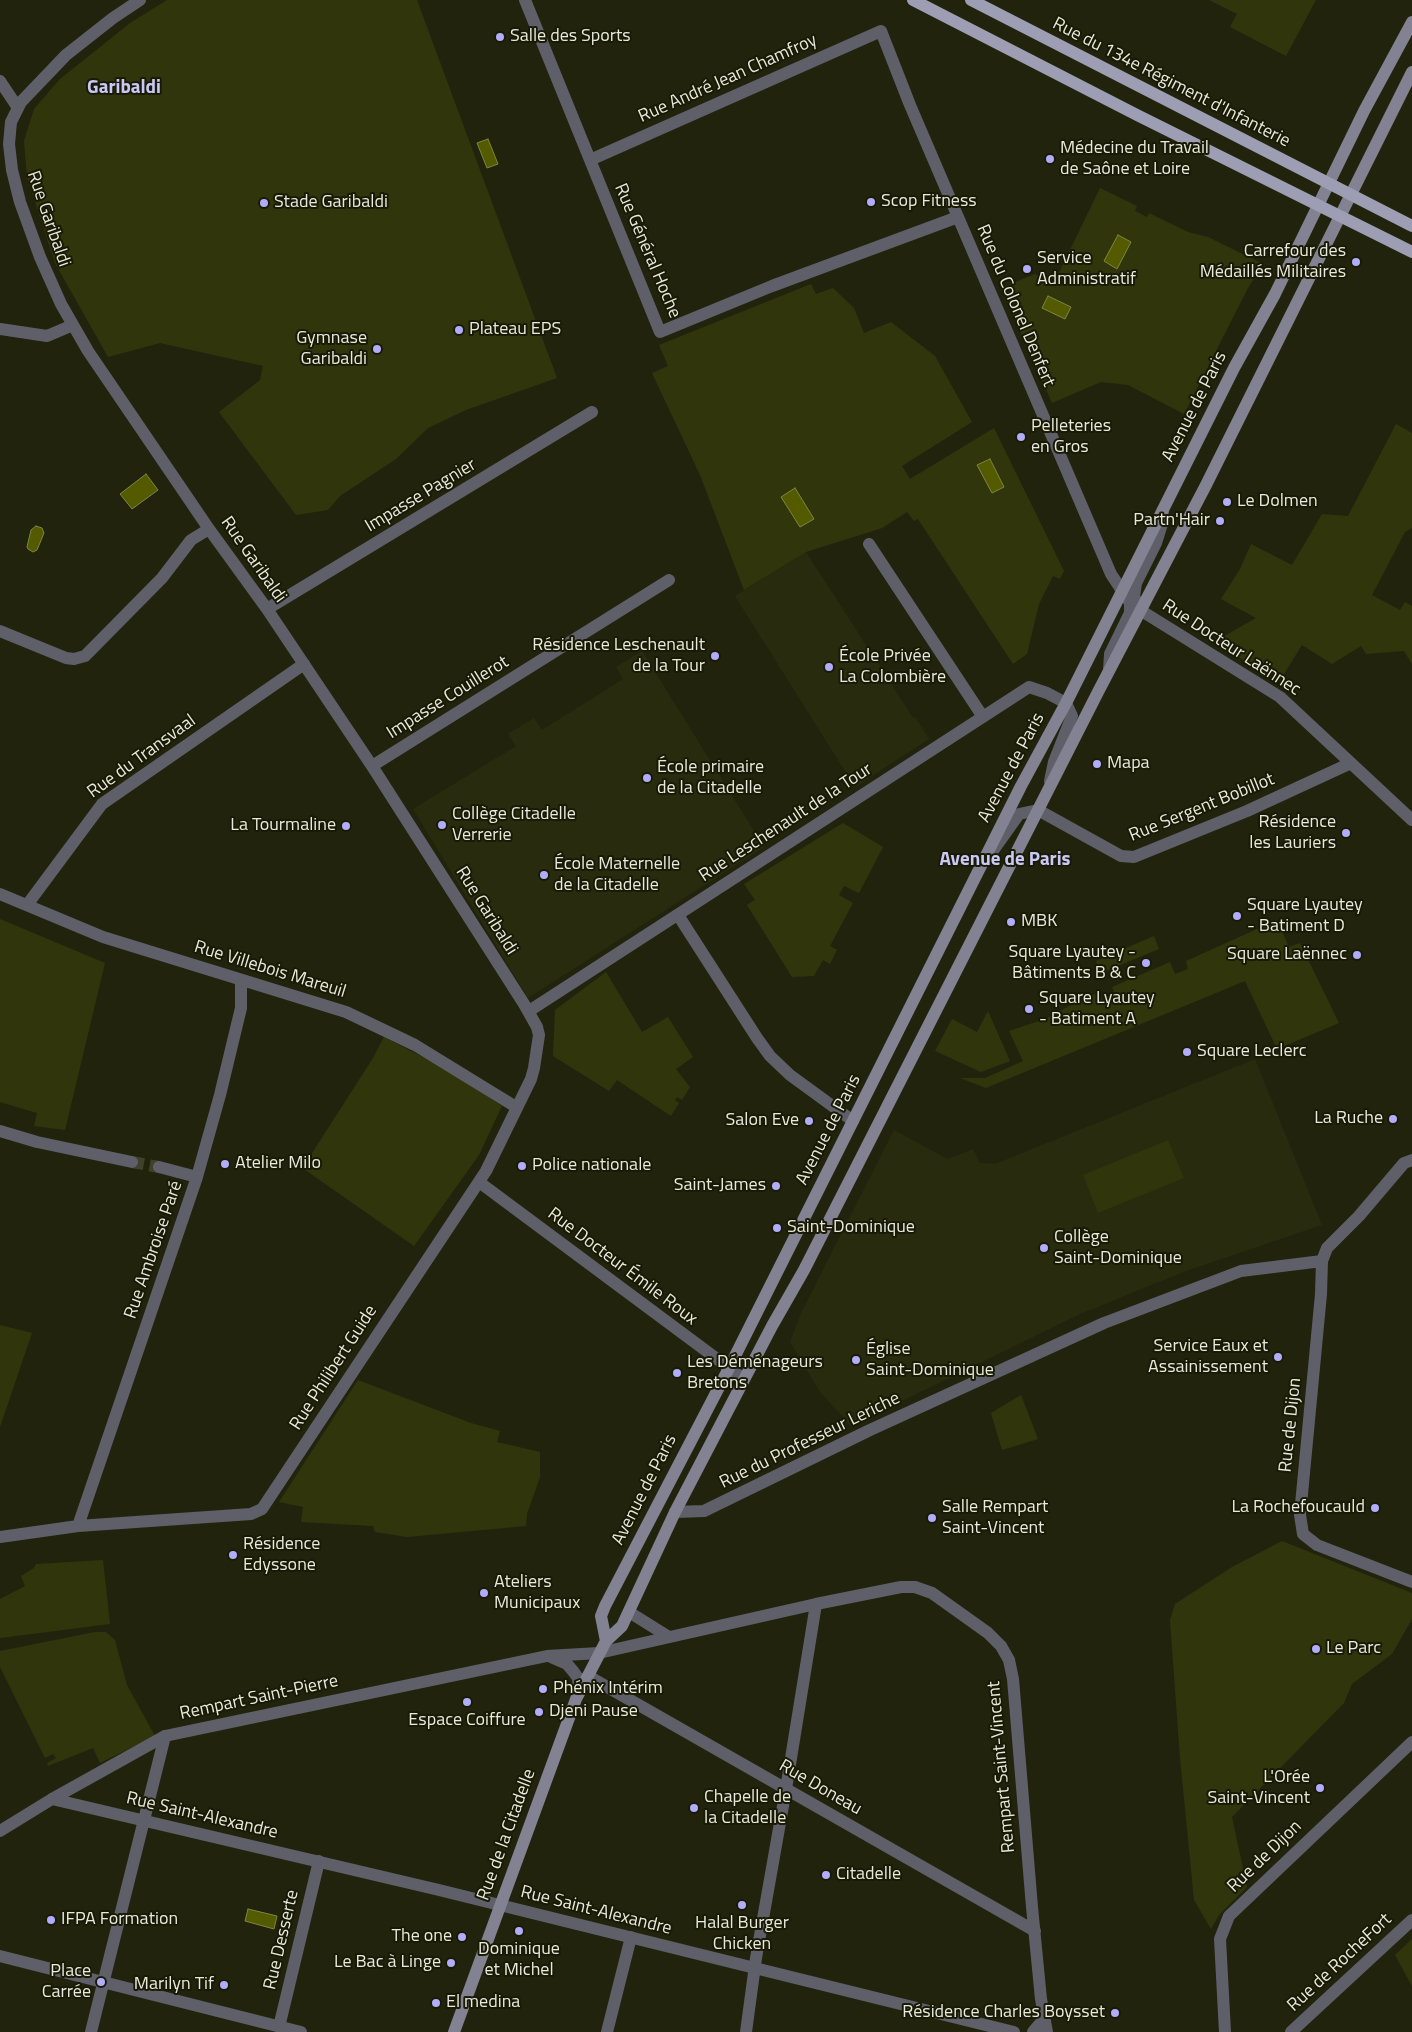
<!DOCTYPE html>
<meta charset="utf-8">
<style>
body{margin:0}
canvas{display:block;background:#21230d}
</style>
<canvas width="1412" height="2032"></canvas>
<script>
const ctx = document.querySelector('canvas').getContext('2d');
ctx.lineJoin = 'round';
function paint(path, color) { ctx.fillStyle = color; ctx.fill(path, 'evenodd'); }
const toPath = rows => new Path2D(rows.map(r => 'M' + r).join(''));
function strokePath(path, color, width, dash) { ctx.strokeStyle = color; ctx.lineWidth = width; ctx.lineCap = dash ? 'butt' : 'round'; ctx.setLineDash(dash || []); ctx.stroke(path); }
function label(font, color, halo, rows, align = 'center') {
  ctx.font = font + ' "Titillium Web",sans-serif'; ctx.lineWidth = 4; ctx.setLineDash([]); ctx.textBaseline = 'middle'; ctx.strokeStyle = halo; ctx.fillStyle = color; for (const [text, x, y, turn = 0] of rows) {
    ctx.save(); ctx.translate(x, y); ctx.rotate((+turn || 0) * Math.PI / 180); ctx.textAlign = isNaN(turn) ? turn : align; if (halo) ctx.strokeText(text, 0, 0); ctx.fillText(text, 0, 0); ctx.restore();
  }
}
paint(toPath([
 [806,552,913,718,915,717,929,739,855,787,735,596],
 [642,651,764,847,528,998,413,809,516,746,508,734,534,718,542,730,623,679,616,667],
 [1255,1059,1322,1225,1186,1271,1080,1314,851,1426,820,1392,790,1342,801,1313,894,1130,944,1157,948,1159,973,1149,980,1163,995,1164]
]), '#282b0d');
paint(toPath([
 [167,0,417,0,557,378,466,410,428,428,396,459,340,496,328,510,296,515,219,412,260,380,263,366,160,343,108,357,55,263,27,177,24,141,34,109,60,79,130,23],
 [1209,0,1316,0,1286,56,1230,27,1237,14],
 [1100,188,1137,206,1135,211,1147,217,1149,213,1188,232,1208,237,1263,264,1248,288,1184,414,1128,385,1101,382,1052,403,1001,288,1035,274,1054,283],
 [811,284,816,294,833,288,854,308,864,333,891,322,935,356,972,422,902,466,910,479,994,428,1064,571,1060,579,1053,576,1039,604,1027,654,1013,664,918,519,914,521,907,512,882,528,806,552,744,590,700,475,652,373,668,366,659,345],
 [1396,424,1412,433,1412,528,1405,532,1372,595,1400,610,1405,602,1412,606,1412,664,1404,651,1366,654,1361,646,1332,664,1302,645,1279,682,1214,642,1256,618,1221,599,1240,569,1251,544,1292,565,1322,514,1348,516],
 [843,823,883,847,859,893,844,886,839,895,853,903,830,946,837,950,830,964,823,960,814,976,792,977,747,905,755,900,744,884],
 [0,919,105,963,65,1130,34,1126,37,1113,0,1102],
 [1277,920,1289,947,1300,943,1339,1023,1277,1049,1245,981,986,1088,960,1078,985,1078,1023,1061,1009,1031,1045,1019,1075,1003,1099,992,1104,1004,1117,999,1112,987,1170,962,1175,974,1188,969,1186,961],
 [1154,936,1159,949,1101,973,1096,961],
 [606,972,642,1032,668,1017,693,1057,676,1069,690,1087,682,1100,677,1097,675,1100,679,1103,671,1116,617,1080,609,1091,553,1056,555,1010],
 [988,1011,1010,1061,981,1072,935,1051,952,1019,977,1032],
 [384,1037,446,1069,502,1106,479,1155,414,1246,301,1167,307,1161,373,1058],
 [1168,1140,1184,1178,1098,1213,1083,1175],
 [0,1325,32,1333,0,1427],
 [358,1380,471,1423,500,1431,497,1442,540,1452,540,1477,527,1514,526,1526,407,1537,375,1532,373,1526,301,1522,303,1507,279,1502],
 [1021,1395,1038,1439,1002,1450,991,1413],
 [1282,1541,1412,1593,1412,1619,1392,1654,1352,1684,1344,1703,1232,1817,1247,1887,1219,1915,1211,1929,1194,1900,1180,1758,1170,1620,1175,1604,1232,1567],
 [103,1560,110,1624,0,1638,0,1599,25,1586,21,1576,34,1568,36,1564],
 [95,1632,106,1632,115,1640,127,1685,155,1736,100,1763,93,1748,48,1766,47,1763,56,1758,53,1754,45,1758,0,1667,0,1651],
 [1412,1939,1412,1986,1395,1955]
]), '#31350c');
const water = toPath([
 [488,139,498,164,487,168,477,143,488,139],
 [1118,235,1131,242,1117,269,1104,261,1118,235],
 [1048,296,1071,307,1065,319,1042,308,1048,296],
 [990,459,1004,487,992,493,977,465,990,459],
 [146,474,158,490,132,509,120,494,146,474],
 [795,488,814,519,800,527,781,497,795,488],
 [36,526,42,528,44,533,37,550,33,552,28,549,27,547,31,530,36,526],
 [248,1909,277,1916,274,1929,245,1921,248,1909]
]);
paint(water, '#535a00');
strokePath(water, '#7f8542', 1);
strokePath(toPath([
 [132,1162,159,1167]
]), '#3f412c', 12, [12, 6]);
strokePath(toPath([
 [525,0,660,332,772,286,958,217],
 [0,81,18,108],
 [590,160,881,31,910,105,1111,574,1130,603,1130,613,1110,654,1109,670],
 [0,329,47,336,73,325],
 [1163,510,1162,524,1156,543,1136,583,1134,596,1140,610,1280,697,1412,820],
 [869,544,983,717],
 [267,609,592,412],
 [0,631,66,658,74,659,85,656,162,578,191,540,209,529],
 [372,766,669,580],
 [992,852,1019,814,1038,810,1121,856,1134,857,1247,811,1351,763],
 [0,894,103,937,346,1012,415,1045,516,1107],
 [27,905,102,804,304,664],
 [678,915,757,1038,770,1056,790,1075,853,1121],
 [529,1011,1029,687,1047,693,1066,703,1072,716,1054,762,1050,781],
 [0,1131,37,1142,132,1162],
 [1412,1160,1404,1163,1359,1216,1327,1248,1322,1261,1321,1294,1300,1515,1303,1534,1317,1545,1412,1582],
 [159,1167,197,1177],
 [479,1182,744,1379],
 [675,1512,704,1511,870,1430,1104,1323,1241,1271,1322,1261],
 [78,1526,197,1177,220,1095,241,1008,241,980],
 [0,1537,78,1526,251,1514,262,1509,486,1171,531,1079,534,1068,539,1035,537,1027,524,1004,372,766,267,609,209,529,88,351,61,304,40,257,20,202,12,170,9,144,11,122,21,102,66,55,113,18,140,0],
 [629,1612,669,1637],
 [599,1653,816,1604,901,1587,915,1587,932,1593,988,1633,1001,1646,1009,1660,1013,1679,1032,1907,1041,1999,1047,2032],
 [588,1676,1035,1931],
 [52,1799,439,1890,1014,2032],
 [0,1956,301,2032],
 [279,2027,319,1861],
 [91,2032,165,1736],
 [607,2032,631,1937],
 [746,2032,756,1958,786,1789,816,1604],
 [1033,2032,1044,2019],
 [1225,2032,1220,1939,1229,1916,1412,1742],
 [1291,2032,1412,1920]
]), '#5f5f6a', 12);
strokePath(toPath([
 [551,1657,567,1664,573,1671,578,1678,579,1693],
 [0,1831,52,1799,165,1736,547,1656,599,1653]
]), '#5f5f6a', 12);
strokePath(toPath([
 [606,1641,601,1616,605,1606,729,1368,1021,786,1066,703,1234,368,1275,294,1364,111,1412,22],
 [454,2032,576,1699,606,1641,622,1626,675,1512,772,1326,804,1270,1098,692,1206,485,1412,72]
]), '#828293', 12);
strokePath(toPath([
 [913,0,1137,115,1412,252],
 [971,0,1412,226]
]), '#9d9db3', 12);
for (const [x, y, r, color] of [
 [500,37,5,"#b1adfa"],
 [1050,159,5,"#b1adfa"],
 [871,202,5,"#b1adfa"],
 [264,203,5,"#b1adfa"],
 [1356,262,5,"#b1adfa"],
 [1027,269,5,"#b1adfa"],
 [459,330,5,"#b1adfa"],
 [377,349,5,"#b1adfa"],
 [1021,437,5,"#b1adfa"],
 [1227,502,5,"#b1adfa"],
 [1220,521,5,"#b1adfa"],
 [715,656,5,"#b1adfa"],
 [829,667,5,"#b1adfa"],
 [1097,764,5,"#b1adfa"],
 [647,778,5,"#b1adfa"],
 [442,825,5,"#b1adfa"],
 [346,826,5,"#b1adfa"],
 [1346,833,5,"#b1adfa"],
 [544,875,5,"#b1adfa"],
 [1237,916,5,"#b1adfa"],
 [1011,922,5,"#b1adfa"],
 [1357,955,5,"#b1adfa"],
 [1146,963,5,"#b1adfa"],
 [1029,1009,5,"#b1adfa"],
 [1187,1052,5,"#b1adfa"],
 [1393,1119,5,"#b1adfa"],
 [809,1121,5,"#b1adfa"],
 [225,1164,5,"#b1adfa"],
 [522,1166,5,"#b1adfa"],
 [776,1186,5,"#b1adfa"],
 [777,1228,5,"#b1adfa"],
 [1044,1248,5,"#b1adfa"],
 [1278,1357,5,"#b1adfa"],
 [856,1360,5,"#b1adfa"],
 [677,1373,5,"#b1adfa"],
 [1375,1508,5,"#b1adfa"],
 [932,1518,5,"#b1adfa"],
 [233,1555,5,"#b1adfa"],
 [484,1593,5,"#b1adfa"],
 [1316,1649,5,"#b1adfa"],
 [543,1689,5,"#b1adfa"],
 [467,1702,5,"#b1adfa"],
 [539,1712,5,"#b1adfa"],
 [1320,1788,5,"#b1adfa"],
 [694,1808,5,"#b1adfa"],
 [826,1875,5,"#b1adfa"],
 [742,1905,5,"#b1adfa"],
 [51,1920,5,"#b1adfa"],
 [519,1931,5,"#b1adfa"],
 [462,1937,5,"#b1adfa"],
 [451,1963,5,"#b1adfa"],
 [101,1982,5,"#b1adfa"],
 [224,1985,5,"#b1adfa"],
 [436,2003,5,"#b1adfa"],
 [1115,2013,5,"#b1adfa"]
]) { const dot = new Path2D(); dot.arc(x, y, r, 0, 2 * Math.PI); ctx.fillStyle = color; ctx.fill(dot); strokePath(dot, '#181a05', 2); }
label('18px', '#e7eadc', '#181a05', [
 ["Salle des Sports",510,37],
 ["Médecine du Travail",1060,149],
 ["de Saône et Loire",1060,170],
 ["Scop Fitness",881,202],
 ["Stade Garibaldi",274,203],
 ["Carrefour des",1346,252,"right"],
 ["Médaillés Militaires",1346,273,"right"],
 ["Service",1037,259],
 ["Administratif",1037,280],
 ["Plateau EPS",469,330],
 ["Gymnase",367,339,"right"],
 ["Garibaldi",367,360,"right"],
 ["Pelleteries",1031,427],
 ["en Gros",1031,448],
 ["Le Dolmen",1237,502],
 ["Partn'Hair",1210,521,"right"],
 ["Résidence Leschenault",705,646,"right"],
 ["de la Tour",705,667,"right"],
 ["École Privée",839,657],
 ["La Colombière",839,678],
 ["Mapa",1107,764],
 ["École primaire",657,768],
 ["de la Citadelle",657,789],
 ["Collège Citadelle",452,815],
 ["Verrerie",452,836],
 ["Résidence",1336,823,"right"],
 ["les Lauriers",1336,844,"right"],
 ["La Tourmaline",336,826,"right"],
 ["École Maternelle",554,865],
 ["de la Citadelle",554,886],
 ["Square Lyautey",1247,906],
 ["- Batiment D",1247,927],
 ["MBK",1021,922],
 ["Square Lyautey -",1136,953,"right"],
 ["Bâtiments B & C",1136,974,"right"],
 ["Square Laënnec",1347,955,"right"],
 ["Square Lyautey",1039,999],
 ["- Batiment A",1039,1020],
 ["Square Leclerc",1197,1052],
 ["La Ruche",1383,1119,"right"],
 ["Salon Eve",799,1121,"right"],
 ["Atelier Milo",235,1164],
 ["Police nationale",532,1166],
 ["Saint-James",766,1186,"right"],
 ["Saint-Dominique",787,1228],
 ["Collège",1054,1238],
 ["Saint-Dominique",1054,1259],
 ["Service Eaux et",1268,1347,"right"],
 ["Assainissement",1268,1368,"right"],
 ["Église",866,1350],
 ["Saint-Dominique",866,1371],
 ["Les Déménageurs",687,1363],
 ["Bretons",687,1384],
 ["Salle Rempart",942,1508],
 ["Saint-Vincent",942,1529],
 ["La Rochefoucauld",1365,1508,"right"],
 ["Résidence",243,1545],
 ["Edyssone",243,1566],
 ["Ateliers",494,1583],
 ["Municipaux",494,1604],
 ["Le Parc",1326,1649],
 ["Phénix Intérim",553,1689],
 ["Djeni Pause",549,1712],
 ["Espace Coiffure",467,1721,"center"],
 ["L'Orée",1310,1778,"right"],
 ["Saint-Vincent",1310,1799,"right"],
 ["Chapelle de",704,1798],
 ["la Citadelle",704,1819],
 ["Citadelle",836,1875],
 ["IFPA Formation",61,1920],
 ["Halal Burger",742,1924,"center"],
 ["Chicken",742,1945,"center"],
 ["The one",452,1937,"right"],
 ["Dominique",519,1950,"center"],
 ["et Michel",519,1971,"center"],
 ["Le Bac à Linge",441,1963,"right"],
 ["Place",91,1972,"right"],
 ["Carrée",91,1993,"right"],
 ["Marilyn Tif",214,1985,"right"],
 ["El medina",446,2003],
 ["Résidence Charles Boysset",1105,2013,"right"]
], 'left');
label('18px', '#e7eadc', '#181a05', [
 ["Rue André Jean Chamfroy",728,79,-24],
 ["Rue du 134e Régiment d'Infanterie",1171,83,27],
 ["Rue Garibaldi",48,219,71],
 ["Rue Général Hoche",647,251,67],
 ["Rue du Colonel Denfert",1015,306,67],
 ["Avenue de Paris",1195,407,-63],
 ["Impasse Pagnier",421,496,-31],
 ["Rue Garibaldi",253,560,55],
 ["Rue Docteur Laënnec",1231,648,33],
 ["Impasse Couillerot",448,698,-32],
 ["Rue du Transvaal",142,757,-36],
 ["Avenue de Paris",1012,768,-62],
 ["Rue Sergent Bobillot",1202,808,-22],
 ["Rue Leschenault de la Tour",786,823,-33],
 ["Rue Garibaldi",486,911,58],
 ["Rue Villebois Mareuil",270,970,17],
 ["Avenue de Paris",829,1130,-63],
 ["Rue Ambroise Paré",154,1250,-71],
 ["Rue Docteur Émile Roux",622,1267,37],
 ["Rue Philibert Guide",334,1368,-57],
 ["Rue de Dijon",1291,1425,-84],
 ["Rue du Professeur Leriche",810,1441,-26],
 ["Avenue de Paris",645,1490,-63],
 ["Rempart Saint-Pierre",259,1698,-12],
 ["Rempart Saint-Vincent",1002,1767,-95],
 ["Rue Doneau",820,1788,30],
 ["Rue Saint-Alexandre",202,1816,13],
 ["Rue de la Citadelle",507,1835,-70],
 ["Rue de Dijon",1265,1857,-44],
 ["Rue Saint-Alexandre",596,1911,14],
 ["Rue Desserte",282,1940,-77],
 ["Rue de RocheFort",1340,1963,-43]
]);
label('bold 19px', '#cac9f5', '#181a05', [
 ["Garibaldi",124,88],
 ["Avenue de Paris",1005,860]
]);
</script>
